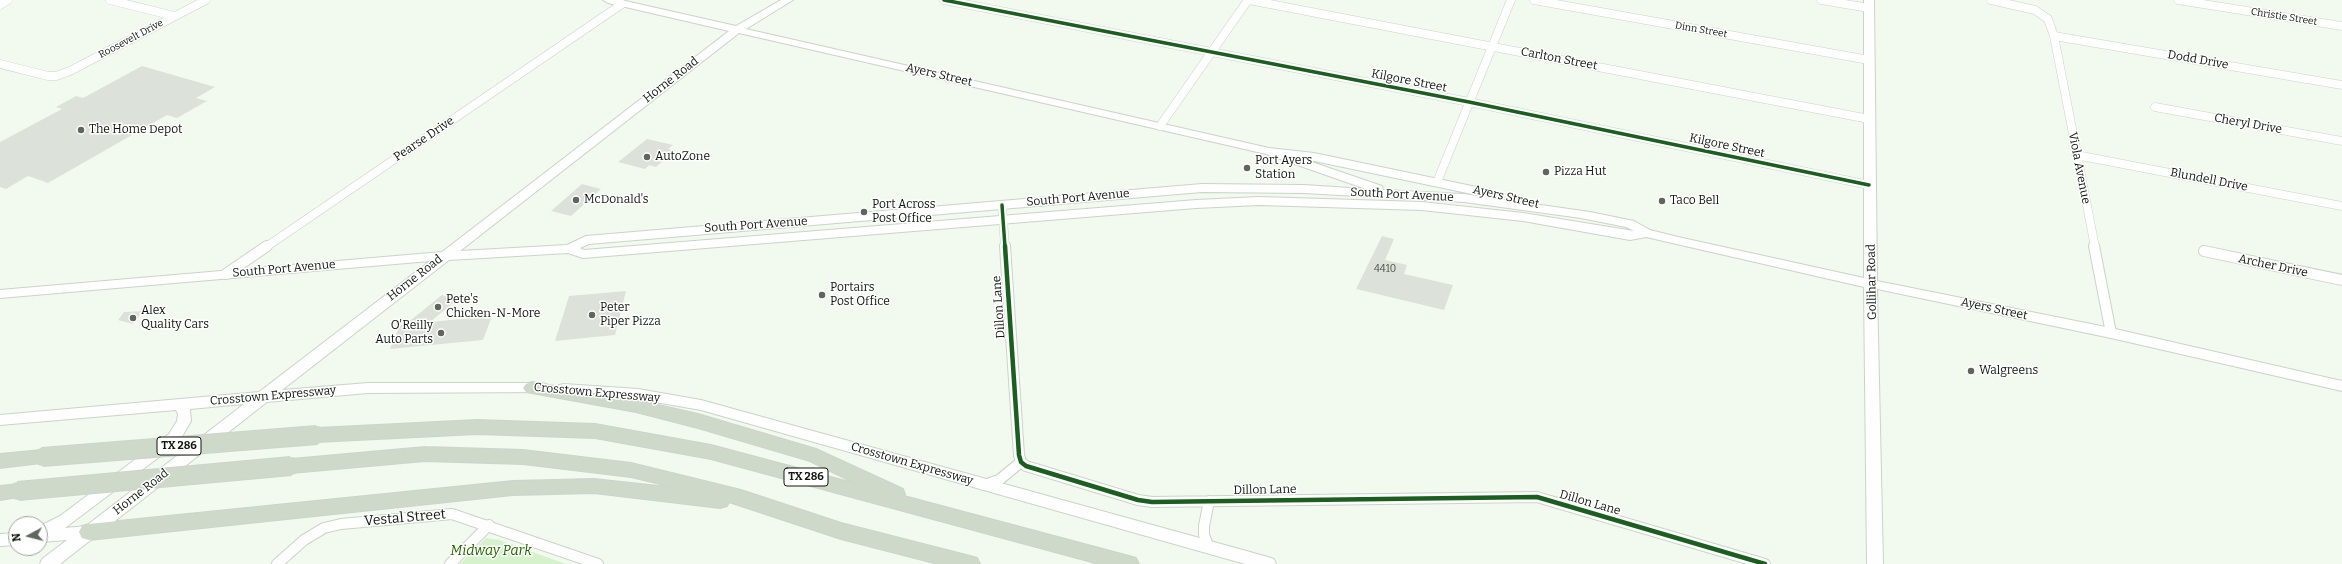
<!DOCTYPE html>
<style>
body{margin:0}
#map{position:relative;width:2342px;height:564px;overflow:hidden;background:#f2faef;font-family:Bitter,serif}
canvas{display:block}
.north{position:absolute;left:8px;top:516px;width:40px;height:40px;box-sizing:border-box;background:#fff;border:1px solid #9fa29f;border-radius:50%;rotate:263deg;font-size:11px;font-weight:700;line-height:16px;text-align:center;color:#10160e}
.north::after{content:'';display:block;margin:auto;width:14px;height:18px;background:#5f665d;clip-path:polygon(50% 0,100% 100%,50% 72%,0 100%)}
</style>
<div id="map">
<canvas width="2342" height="564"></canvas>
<div class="north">N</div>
</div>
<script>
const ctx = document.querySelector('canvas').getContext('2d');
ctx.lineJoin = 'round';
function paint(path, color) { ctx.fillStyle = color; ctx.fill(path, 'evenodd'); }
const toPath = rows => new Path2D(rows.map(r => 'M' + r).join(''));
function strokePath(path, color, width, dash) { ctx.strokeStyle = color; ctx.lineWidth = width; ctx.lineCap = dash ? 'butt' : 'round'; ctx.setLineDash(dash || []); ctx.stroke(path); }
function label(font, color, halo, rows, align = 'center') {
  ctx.font = font + ' Bitter,serif'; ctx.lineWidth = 3; ctx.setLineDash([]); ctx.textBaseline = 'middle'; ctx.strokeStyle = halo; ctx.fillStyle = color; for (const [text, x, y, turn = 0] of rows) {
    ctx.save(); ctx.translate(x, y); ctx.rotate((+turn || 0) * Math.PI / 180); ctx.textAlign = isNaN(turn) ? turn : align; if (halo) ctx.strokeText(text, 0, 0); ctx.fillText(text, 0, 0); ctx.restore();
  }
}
paint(toPath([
 [486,538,499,540,566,564,460,564]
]), '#d5f2cc');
paint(toPath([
 [142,66,215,87,196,98,207,101,177,118,167,115,48,183,28,176,6,189,0,187,0,142,62,109,56,107,76,96,83,98],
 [647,139,673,145,668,149,675,151,656,167,649,165,645,169,618,162],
 [582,184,601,189,571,216,551,211],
 [1382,236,1394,239,1385,260,1407,265,1404,274,1453,285,1444,310,1356,289],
 [626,291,615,335,555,341,569,296],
 [442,295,457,300,430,322,492,316,483,340,390,349,400,325,406,324],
 [143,311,133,324,118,320,124,312]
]), '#dce2d9');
const streetFar1 = toPath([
 [110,0,174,16],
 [944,0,1469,102,1869,185],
 [1249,0,1869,119],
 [1534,0,1869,60],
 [1821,0,1869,8],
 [1991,0,2035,10,2048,19,2054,36,2095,247],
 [2178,0,2342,26],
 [0,5,8,0],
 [2054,36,2342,85],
 [0,64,48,76,56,76,70,71,206,0],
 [2155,107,2342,141],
 [1160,126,1248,0],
 [2076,155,2342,206],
 [1437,182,1511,0],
 [1002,205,1005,247],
 [266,247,622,4]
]);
const street = toPath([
 [1005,246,1019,455,1021,462,1026,466,1138,500,1152,502,1537,497,1765,564],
 [2094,246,2111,333],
 [2204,251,2342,280],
 [226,274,267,246],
 [984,485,999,480,1021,462],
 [1209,501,1204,526,1204,535,1209,548],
 [277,564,304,540,324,528,341,524,452,514,598,564],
 [450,564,489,525]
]);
const secondary = toPath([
 [603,0,621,0,736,26,781,0,793,0,746,29,1269,148,1314,153,1491,190,1497,194,1491,198,1300,158,1382,186,1383,190,1464,194,1590,212,1634,221,1650,230,1678,237,1864,278,1864,0,1874,0,1877,281,2111,328,2342,381,2342,391,2111,338,1877,289,1883,564,1867,564,1864,287,1646,237,1630,240,1523,221,1422,210,1259,205,1196,208,583,258,568,253,449,260,282,390,368,383,541,383,546,384,548,388,546,392,368,393,267,402,60,564,40,564,42,559,67,540,40,542,40,526,60,516,169,434,177,421,178,414,176,410,0,425,0,415,259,392,430,261,0,298,0,290,442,252,729,31,608,3,603,0],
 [739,33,1266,154,1366,189,1304,185,1202,184,586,236,567,245,460,251,739,33],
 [1202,192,1304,193,1464,202,1581,218,1626,227,1634,231,1523,213,1422,202,1259,197,1196,200,584,250,580,248,589,244,1202,192],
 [244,404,86,526,65,528,179,442,191,421,190,409,244,404],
 [564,384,638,389,701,400,1268,557,1274,559,1276,564,1245,564,701,410,638,399,559,393,557,389,559,385,564,384],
 [16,533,16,545,0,546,0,534,16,533]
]);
const highway = toPath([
 [532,382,636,400,698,414,816,449,903,489,905,494,904,496,1129,556,1136,558,1139,564,1099,564,711,459,595,438,477,434,317,442,311,440,308,435,311,430,317,428,477,420,595,424,711,445,857,484,810,461,698,428,636,412,526,392,523,388,526,384,532,382],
 [425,447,523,450,631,463,741,490,841,523,970,556,977,558,980,564,938,564,841,539,729,502,727,506,720,508,594,493,513,495,89,540,82,538,79,532,82,526,89,524,513,481,594,479,677,488,631,477,523,464,425,461,291,473,284,471,282,466,284,461,291,459,425,447],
 [42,450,49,452,51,457,49,462,0,468,0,454,42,450],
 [18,484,25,486,27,491,25,496,0,500,0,486,18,484]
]);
strokePath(streetFar1, '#ccd3ca', 9);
strokePath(street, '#ccd3ca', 12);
strokePath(secondary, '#ccd3ca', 2);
strokePath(highway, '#cfd3ce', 2);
strokePath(streetFar1, '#fdfefd', 8);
strokePath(street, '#fdfefd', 10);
paint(secondary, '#fdfefd');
paint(highway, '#ced9ca');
const highwayBridge = toPath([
 [42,457,317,435],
 [18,491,291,466]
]);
strokePath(highwayBridge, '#cfd3ce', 20, []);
strokePath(highwayBridge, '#ced9ca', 18);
strokePath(toPath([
 [944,0,1469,102,1869,185],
 [1002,205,1005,247]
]), '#1b5e20', 3.5);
strokePath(toPath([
 [1005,246,1019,455,1021,462,1026,466,1138,500,1152,502,1537,497,1765,564]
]), '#1b5e20', 4.5);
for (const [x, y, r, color] of [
 [81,130,4,"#5f665d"],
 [647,157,4,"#5f665d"],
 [1247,168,4,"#5f665d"],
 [1546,172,4,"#5f665d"],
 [576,200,4,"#5f665d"],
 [1662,201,4,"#5f665d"],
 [864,212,4,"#5f665d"],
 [822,295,4,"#5f665d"],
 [438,307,4,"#5f665d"],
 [592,315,4,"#5f665d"],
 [133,318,4,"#5f665d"],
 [441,333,4,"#5f665d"],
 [1971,371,4,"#5f665d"]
]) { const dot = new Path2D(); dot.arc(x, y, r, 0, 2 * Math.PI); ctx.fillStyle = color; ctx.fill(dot); strokePath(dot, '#fff', 1.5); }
label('10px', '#10160e', '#fff', [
 ["Christie Street",2284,17,9],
 ["Dinn Street",1701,30,10],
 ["Roosevelt Drive",131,39,-28]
]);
label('10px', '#454b43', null, [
 ["4410",1385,269]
]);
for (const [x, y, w] of [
 [179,446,44],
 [806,477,44]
]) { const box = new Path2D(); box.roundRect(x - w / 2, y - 9, w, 18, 3); ctx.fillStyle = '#fff'; ctx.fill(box); strokePath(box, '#10160e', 1); }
label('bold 11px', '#10160e', null, [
 ["TX 286",179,446],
 ["TX 286",806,477]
]);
label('12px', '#10160e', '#fff', [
 ["Carlton Street",1559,59,11],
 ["Dodd Drive",2198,60,10],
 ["Ayers Street",939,75,13],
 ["Horne Road",671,80,-38],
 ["Kilgore Street",1409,81,11],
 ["Cheryl Drive",2248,124,10],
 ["Pearse Drive",424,139,-34],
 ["Kilgore Street",1727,146,12],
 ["Viola Avenue",2079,168,79],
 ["Blundell Drive",2209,180,11],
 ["South Port Avenue",1402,195,3],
 ["Ayers Street",1506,197,13],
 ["South Port Avenue",1078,198,-5],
 ["South Port Avenue",756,225,-4],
 ["Archer Drive",2273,266,12],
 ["South Port Avenue",284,269,-5],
 ["Horne Road",415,278,-38],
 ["Gollihar Road",1872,282,-91],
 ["Dillon Lane",999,307,-94],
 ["Ayers Street",1994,309,12],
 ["Crosstown Expressway",597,393,5],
 ["Crosstown Expressway",273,396,-5],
 ["Crosstown Expressway",912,464,16],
 ["Dillon Lane",1265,490,-1],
 ["Horne Road",141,492,-38],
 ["Dillon Lane",1590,503,16]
]);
label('12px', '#10160e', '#fff', [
 ["The Home Depot",89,130],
 ["AutoZone",655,157],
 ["Port Ayers",1255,161],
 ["Station",1255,175],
 ["Pizza Hut",1554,172],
 ["McDonald's",584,200],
 ["Taco Bell",1670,201],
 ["Port Across",872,205],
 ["Post Office",872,219],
 ["Portairs",830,288],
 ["Post Office",830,302],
 ["Pete's",446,300],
 ["Chicken-N-More",446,314],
 ["Peter",600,308],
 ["Piper Pizza",600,322],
 ["Alex",141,311],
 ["Quality Cars",141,325],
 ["O'Reilly",433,326,"right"],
 ["Auto Parts",433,340,"right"],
 ["Walgreens",1979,371]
], 'left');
label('14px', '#10160e', '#fff', [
 ["Vestal Street",405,518,-5]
]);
label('italic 14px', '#276600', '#fff', [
 ["Midway Park",491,551]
]);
</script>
